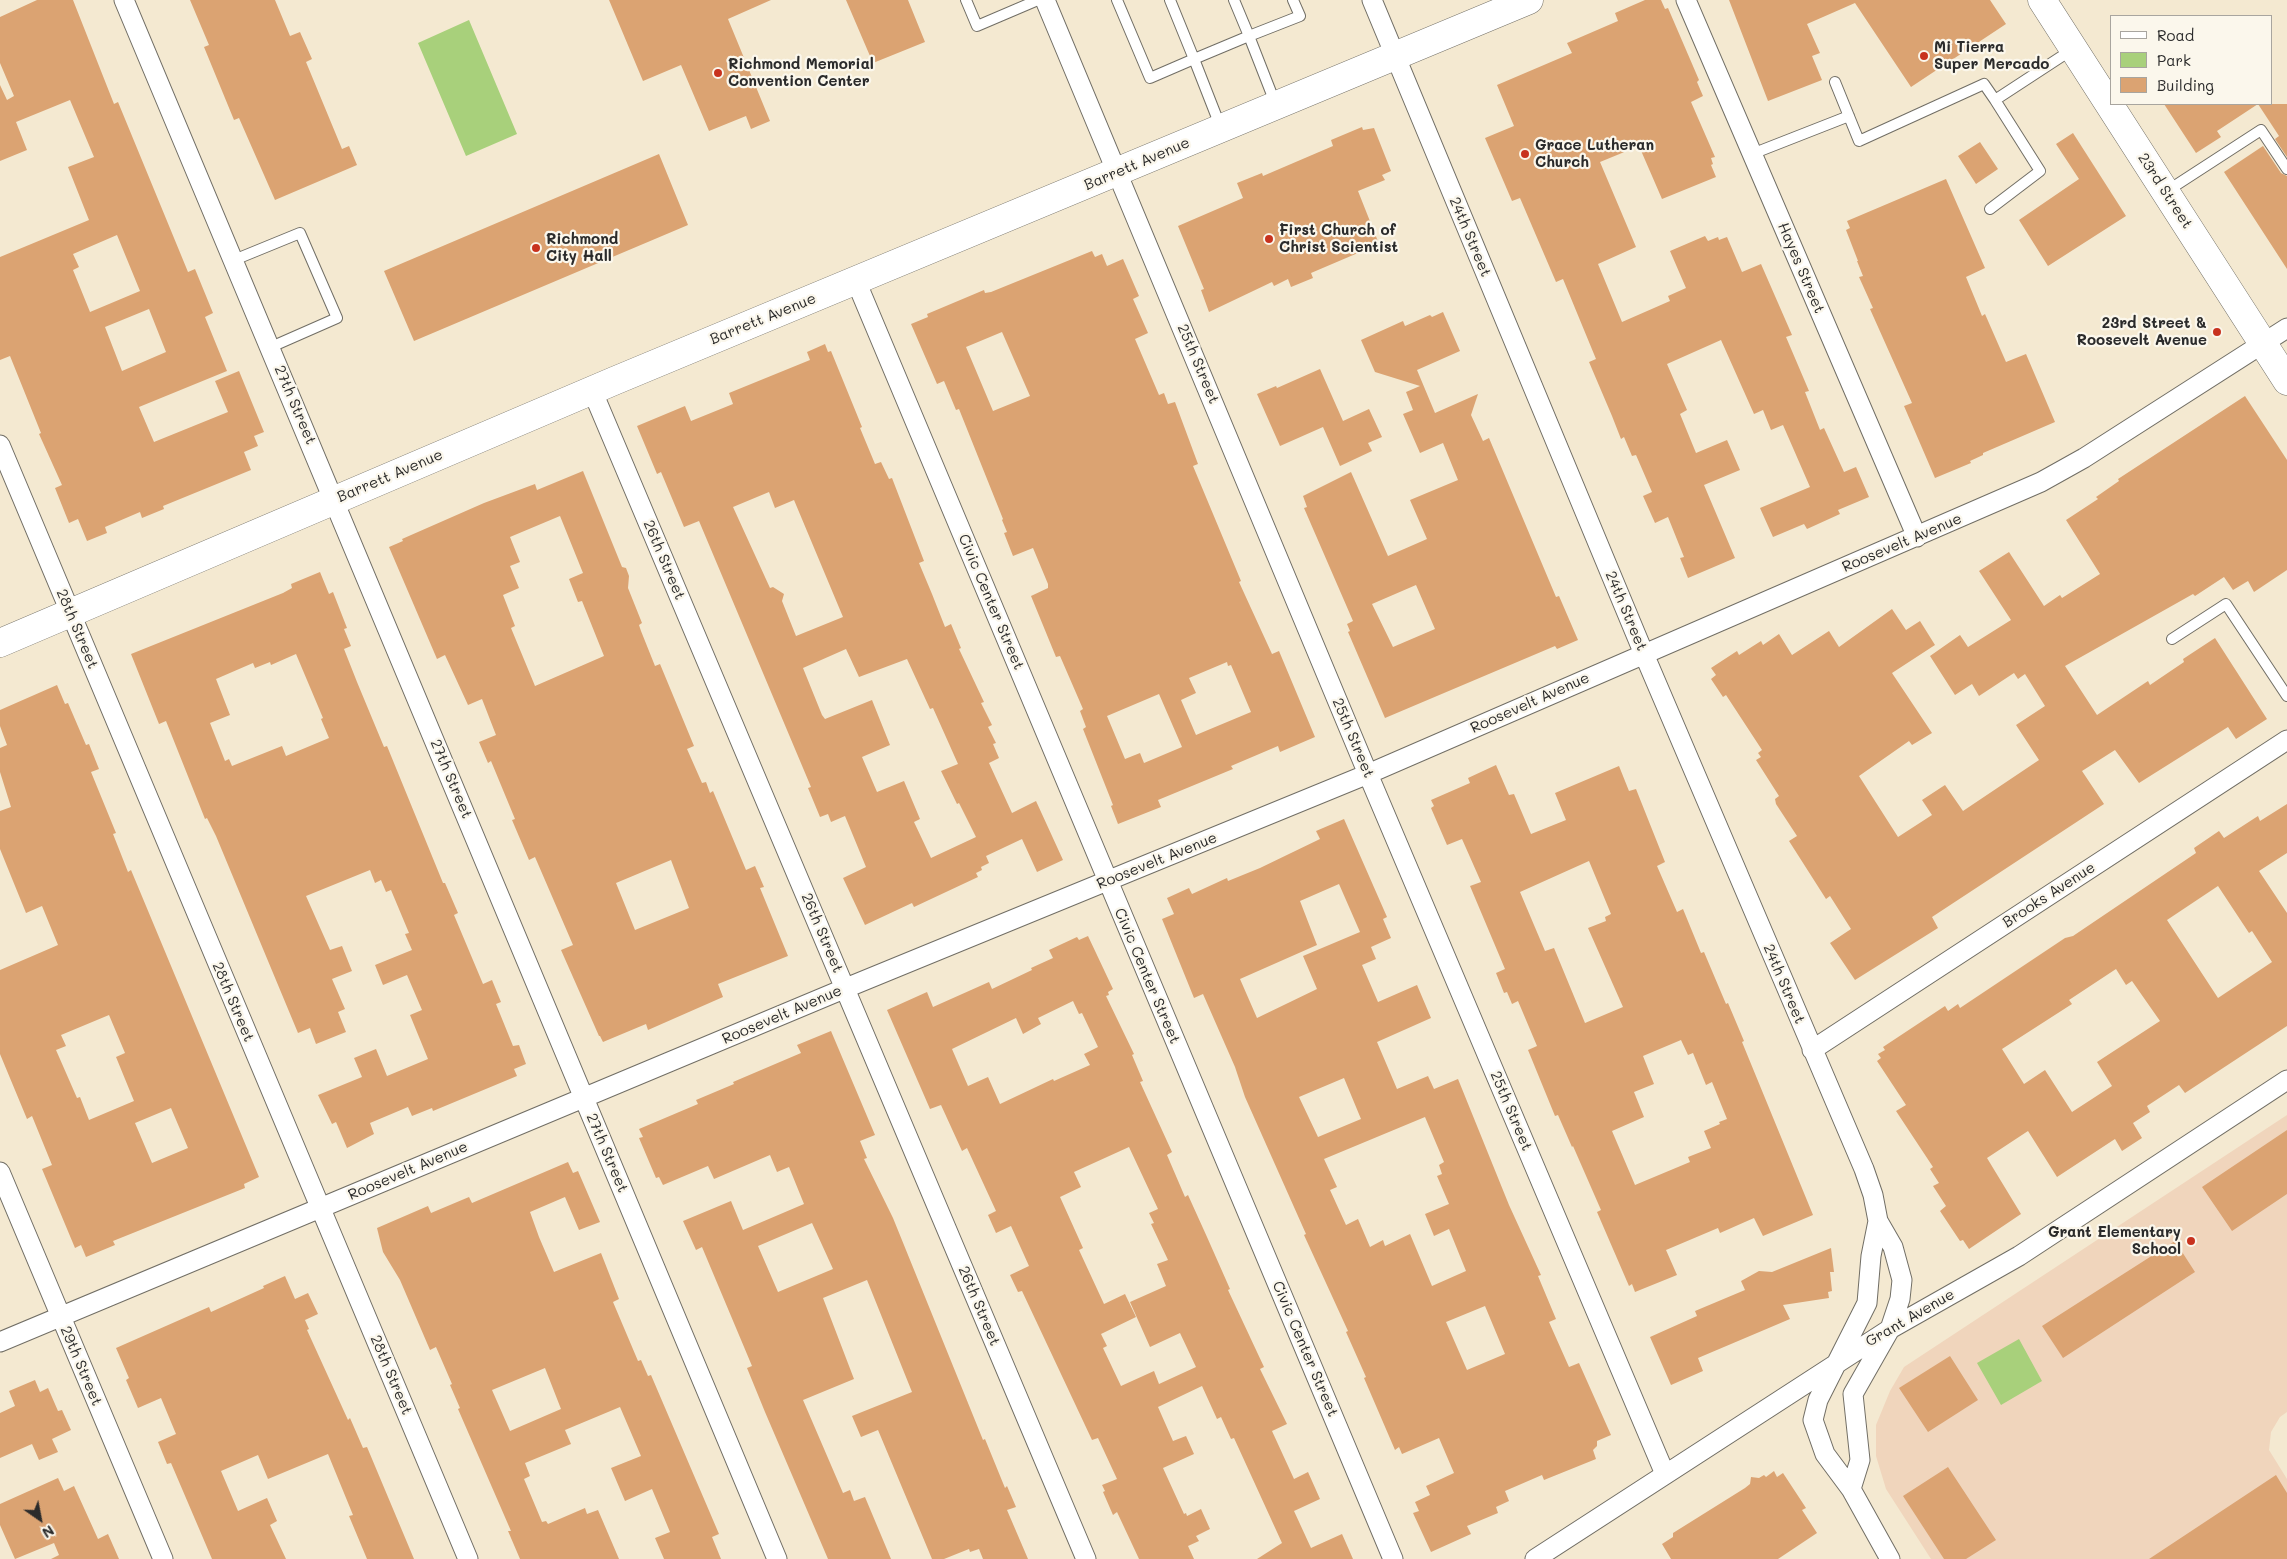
<!DOCTYPE html>
<style>
body{margin:0}
#map{position:relative;width:2287px;height:1559px;overflow:hidden;background:#f4e9d1;font-family:Mali,sans-serif}
canvas{display:block}
.legend{position:absolute;left:2110px;top:15px;width:162px;height:90px;box-sizing:border-box;background:#fbf7ec;border:1px solid #a8a59f;margin:0;padding:6px 9px;list-style:none;font-size:15px;color:#2b2b2b}
.legend li{display:flex;align-items:center;gap:10px;height:25px}
.legend b{width:25px;border:1px solid #a8a59f}
.north{position:absolute;left:15px;top:1494px;width:50px;height:50px;-webkit-text-stroke:4px #fbf7ec;paint-order:stroke;rotate:147deg;font-size:14px;font-weight:700;line-height:20px;text-align:center;color:#2b2b2b}
.north::after{content:'';display:block;margin:auto;width:18px;height:22px;background:#2b2b2b;clip-path:polygon(50% 0,100% 100%,50% 72%,0 100%)}
</style>
<div id="map">
<canvas width="2287" height="1559"></canvas>
<ul class="legend">
<li><b style="height:6px;background:#fff"></b>Road</li>
<li><b style="height:14px;background:#a8d07b"></b>Park</li>
<li><b style="height:14px;background:#dba372"></b>Building</li>
</ul>
<div class="north">N</div>
</div>
<script>
const ctx = document.querySelector('canvas').getContext('2d');
ctx.lineJoin = 'round';
function paint(path, color) { ctx.fillStyle = color; ctx.fill(path, 'evenodd'); }
const toPath = rows => new Path2D(rows.map(r => 'M' + r).join(''));
function strokePath(path, color, width, dash) { ctx.strokeStyle = color; ctx.lineWidth = width; ctx.lineCap = dash ? 'butt' : 'round'; ctx.setLineDash(dash || []); ctx.stroke(path); }
function label(font, color, halo, rows, align = 'center') {
  ctx.font = font + ' Mali,sans-serif'; ctx.lineWidth = 4.5; ctx.setLineDash([]); ctx.textBaseline = 'middle'; ctx.strokeStyle = halo; ctx.fillStyle = color; for (const [text, x, y, turn = 0] of rows) {
    ctx.save(); ctx.translate(x, y); ctx.rotate((+turn || 0) * Math.PI / 180); ctx.textAlign = isNaN(turn) ? turn : align; if (halo) ctx.strokeText(text, 0, 0); ctx.fillText(text, 0, 0); ctx.restore();
  }
}
paint(toPath([
 [2287,1115,2287,1412,2280,1417,2271,1432,2269,1450,2287,1479,2287,1559,1931,1559,1886,1489,1876,1456,1876,1425,1890,1391,1904,1367]
]), '#f0d5bc');
paint(toPath([
 [469,20,517,134,466,156,418,43],
 [2019,1339,2042,1381,2001,1405,1977,1363]
]), '#a8d07b');
paint(toPath([
 [37,0,73,0,114,104,118,102,188,272,195,269,213,313,205,317,227,371,139,407,154,442,228,412,215,381,239,371,264,432,254,436,258,446,244,452,251,470,163,506,164,509,142,518,140,512,105,527,107,533,87,541,78,519,69,523,55,488,62,485,39,434,41,433,10,356,0,360,0,257,89,220,68,167,94,157,70,100,16,122,27,150,0,161,0,85,7,100,14,96,0,63,0,17],
 [117,235,140,291,90,312,73,270,79,267,73,254],
 [149,309,166,352,122,371,105,327],
 [190,0,275,0,290,36,300,32,312,59,306,62,342,149,349,146,357,165,275,200,239,118,234,120,204,47,209,45],
 [609,0,771,0,728,19,770,121,751,129,746,116,709,131,681,65,643,81],
 [846,0,908,0,925,42,873,63],
 [1645,0,1661,0,1665,9,1668,8,1699,80,1697,82,1703,96,1691,102,1715,157,1711,158,1713,164,1711,165,1716,177,1662,199,1639,146,1600,162,1636,247,1598,264,1622,322,1670,301,1668,296,1686,288,1670,251,1705,236,1708,241,1718,237,1719,240,1727,237,1742,272,1761,264,1792,335,1786,337,1809,391,1805,392,1820,430,1824,428,1844,472,1856,467,1869,497,1838,510,1840,514,1807,529,1804,524,1773,537,1760,508,1810,487,1783,425,1771,430,1763,410,1754,414,1721,340,1667,364,1687,410,1680,414,1696,453,1727,440,1740,470,1704,485,1735,558,1688,578,1680,558,1684,557,1668,517,1655,523,1643,496,1652,492,1636,455,1632,456,1624,437,1621,439,1612,416,1589,362,1596,359,1563,279,1556,282,1520,198,1512,201,1485,138,1514,126,1497,85,1572,53,1567,43,1618,21,1615,13],
 [1729,0,1990,0,2006,24,1911,87,1855,3,1807,24,1820,53,1812,56,1822,80,1768,101],
 [2164,104,2287,104,2287,157,2275,139,2279,136,2258,104,2217,131,2221,137,2196,153],
 [1362,127,1363,130,1374,128,1391,171,1382,175,1385,180,1358,191,1379,244,1311,273,1313,278,1291,287,1288,279,1274,286,1272,282,1209,312,1201,290,1204,289,1178,226,1243,198,1237,183,1262,173,1263,176,1333,146,1331,140],
 [2073,133,2126,216,2048,266,2019,220,2079,179,2056,144],
 [1980,142,1998,169,1976,184,1958,156],
 [2263,146,2281,173,2287,176,2287,269,2224,172],
 [659,154,688,225,414,341,384,271],
 [1946,179,1985,268,1966,277,1982,316,1985,314,2006,362,2026,354,2055,422,1983,453,1983,455,1970,461,1971,463,1935,478,1904,406,1912,403,1870,309,1873,308,1859,277,1863,276,1857,261,1858,261,1846,230,1850,228,1847,221],
 [1092,251,1095,257,1102,254,1107,266,1123,259,1139,296,1133,299,1148,333,1135,339,1159,395,1164,393,1168,404,1175,402,1198,464,1193,466,1241,581,1239,582,1272,654,1279,651,1315,737,1280,752,1278,746,1231,766,1233,769,1158,800,1161,807,1118,824,1111,806,1113,805,1083,729,1086,727,1080,711,1083,709,1060,656,1056,657,1031,596,1048,588,1048,584,1033,548,1013,556,1004,533,1007,532,1002,520,1003,519,959,409,956,410,944,381,937,384,911,324,928,317,927,314,984,290,985,293,991,292],
 [1002,332,1030,396,993,411,966,347],
 [1227,662,1228,666,1231,665,1251,712,1196,735,1181,700,1196,693,1189,678],
 [1159,694,1182,747,1144,763,1140,753,1125,759,1107,716],
 [1443,312,1460,351,1417,370,1435,413,1478,394,1471,415,1483,441,1489,438,1556,597,1559,596,1578,640,1557,649,1555,646,1385,718,1348,632,1350,631,1347,624,1353,621,1304,508,1307,507,1303,496,1351,472,1388,556,1427,539,1410,500,1458,480,1443,443,1420,453,1403,414,1413,410,1406,392,1420,386,1375,372,1361,340,1403,321,1405,326,1430,315,1432,317],
 [1416,585,1435,629,1393,647,1372,604],
 [825,344,828,352,831,351,862,427,860,428,875,464,881,462,889,479,892,478,924,561,919,563,932,594,945,627,951,624,961,648,959,649,984,702,981,703,992,725,988,727,996,743,993,744,999,758,989,763,1012,813,1036,801,1063,860,1037,872,1022,839,986,856,989,863,981,867,982,870,976,873,978,877,914,907,912,903,865,925,843,878,866,867,845,816,831,822,828,814,820,817,808,788,811,787,699,521,684,527,661,472,657,474,637,426,685,406,691,421,733,404,729,393,810,360,807,352],
 [769,492,775,508,794,500,843,617,796,636,782,601,784,594,773,587,770,588,733,507],
 [846,649,859,677,907,659,930,709,933,708,958,764,941,771,957,804,959,803,976,837,931,858,914,822,920,819,904,781,877,792,862,757,890,745,872,700,825,719,822,715,803,668],
 [1320,369,1343,421,1369,409,1382,437,1368,443,1372,451,1340,466,1323,427,1280,446,1257,394,1276,386,1277,388],
 [2245,396,2287,460,2287,570,2254,592,2248,581,2233,590,2224,577,2195,596,2193,594,2065,666,2097,715,2148,681,2150,685,2184,662,2183,659,2215,638,2267,719,2236,739,2228,727,2139,783,2115,750,2082,771,2104,804,1932,917,1938,928,1855,980,1830,943,1851,929,1830,896,1826,899,1789,841,1797,836,1776,804,1775,799,1779,796,1756,760,1761,757,1758,753,1762,750,1726,695,1723,697,1711,679,1716,675,1711,668,1737,651,1739,655,1761,641,1763,645,1779,634,1792,655,1829,631,1839,647,1892,609,1906,630,1920,621,1935,645,1892,673,1932,733,1912,745,1909,741,1859,776,1898,837,1932,815,1922,800,1945,785,1963,811,2039,760,2016,725,2045,706,2025,674,2018,679,2014,673,1979,696,1972,684,1955,695,1930,656,1960,635,1968,647,2011,620,1979,571,2009,552,2044,606,2060,595,2062,598,2100,574,2066,520,2098,499,2096,497,2119,481,2118,479],
 [583,471,622,567,626,568,629,576,628,588,642,623,639,625,641,631,655,666,660,664,694,746,687,749,702,783,706,782,710,793,713,791,746,870,755,866,764,887,760,888,788,956,718,984,723,997,648,1030,646,1024,603,1042,600,1036,599,1036,561,950,573,945,535,857,529,860,512,820,515,819,491,761,488,763,479,742,496,735,482,699,468,705,445,655,437,659,389,547,403,541,402,539,484,503,535,484,537,490],
 [560,516,583,573,569,579,578,602,582,601,604,656,535,686,511,628,515,626,503,595,519,588,510,566,520,562,510,537],
 [671,860,689,908,635,930,616,883],
 [320,572,329,594,333,592,347,628,344,629,351,646,344,649,357,682,384,747,387,746,443,883,445,883,458,913,454,915,483,984,492,980,501,1002,496,1004,513,1046,519,1045,526,1064,514,1069,517,1076,433,1111,432,1108,412,1116,408,1107,370,1123,374,1134,347,1148,336,1122,332,1124,318,1095,362,1077,354,1058,376,1049,387,1076,428,1059,410,1015,422,1010,407,975,383,985,375,965,412,950,405,934,409,933,391,890,386,892,381,880,375,883,370,870,306,896,330,950,342,946,352,971,332,979,345,1009,338,1012,346,1032,316,1044,310,1028,298,1033,216,836,207,818,205,819,166,721,159,724,131,654,283,593,292,588,291,584],
 [296,654,323,718,321,719,329,738,286,756,282,746,232,766,229,759,225,761,210,723,230,715,216,679,253,663,255,668,270,662,271,665],
 [57,685,65,704,68,703,86,745,89,744,99,769,91,772,116,833,113,834,128,872,131,870,259,1177,244,1184,245,1188,113,1241,115,1245,86,1257,81,1245,75,1248,42,1169,52,1165,32,1116,27,1119,0,1054,0,970,58,945,42,906,26,913,0,849,0,811,11,807,0,772,0,748,7,745,0,726,0,710],
 [109,1015,125,1053,116,1057,134,1101,89,1120,80,1097,77,1098,56,1050,66,1046,61,1035],
 [171,1108,188,1148,152,1163,135,1123],
 [1496,765,1509,795,1514,794,1531,834,1566,820,1555,793,1619,766,1629,791,1636,789,1665,862,1657,866,1677,912,1683,909,1701,953,1704,952,1726,1004,1728,1003,1744,1041,1742,1042,1813,1215,1763,1236,1754,1218,1720,1233,1718,1228,1666,1250,1677,1275,1635,1292,1632,1284,1629,1286,1597,1212,1601,1210,1573,1146,1572,1147,1558,1115,1555,1116,1528,1050,1537,1046,1518,1001,1512,1004,1507,992,1504,993,1496,973,1505,969,1470,886,1481,882,1462,839,1447,845,1431,808,1434,806,1431,800,1470,783,1468,778],
 [1589,861,1611,914,1605,917,1606,921,1588,928,1623,1007,1585,1023,1554,948,1545,951,1520,892],
 [1681,1040,1688,1055,1693,1053,1706,1085,1712,1082,1727,1119,1719,1122,1720,1124,1704,1131,1711,1148,1688,1157,1690,1162,1635,1185,1612,1131,1644,1117,1634,1092,1654,1084,1643,1056],
 [2287,804,2287,853,2259,871,2287,913,2287,1026,2185,1093,2179,1085,2147,1106,2150,1112,2133,1123,2142,1138,2122,1151,2115,1139,2057,1177,2028,1131,1987,1158,2021,1214,1969,1249,1963,1240,1960,1241,1940,1211,1946,1206,1933,1186,1939,1183,1930,1169,1933,1167,1896,1111,1906,1105,1877,1061,1881,1058,1878,1054,1885,1050,1883,1047,1945,1006,1948,1011,1958,1004,1960,1008,2065,938,2073,936,2196,853,2194,848,2219,831,2224,838,2258,816,2260,821],
 [2218,886,2249,933,2252,931,2272,962,2218,998,2167,920],
 [2116,969,2126,985,2132,981,2160,1021,2097,1062,2112,1086,2072,1112,2045,1070,2024,1084,2002,1049,2072,1004,2069,1000],
 [1344,819,1387,917,1383,919,1391,938,1371,947,1376,959,1362,965,1378,1002,1417,985,1431,1018,1377,1042,1397,1089,1428,1076,1434,1089,1458,1079,1509,1205,1541,1275,1538,1276,1556,1319,1549,1322,1569,1367,1579,1363,1611,1435,1597,1441,1597,1446,1593,1450,1596,1459,1544,1480,1542,1475,1505,1491,1509,1501,1496,1507,1498,1513,1467,1526,1471,1534,1431,1552,1413,1513,1419,1511,1415,1502,1430,1495,1426,1486,1454,1473,1439,1438,1402,1454,1399,1447,1395,1450,1364,1378,1366,1377,1346,1332,1348,1331,1304,1235,1306,1234,1245,1097,1235,1067,1203,994,1194,998,1162,919,1174,914,1167,898,1189,888,1192,894,1227,878,1228,881,1260,868,1320,839,1316,831],
 [1339,884,1360,932,1303,956,1317,989,1257,1018,1240,979,1317,945,1300,901],
 [1344,1078,1361,1119,1318,1137,1299,1097],
 [1425,1117,1444,1162,1439,1165,1442,1174,1437,1176,1449,1204,1425,1214,1434,1236,1449,1229,1466,1271,1432,1286,1410,1234,1385,1246,1383,1240,1370,1247,1358,1219,1346,1225,1330,1190,1337,1187,1324,1159],
 [1485,1306,1505,1354,1467,1370,1446,1322],
 [1088,936,1113,989,1108,992,1109,995,1106,996,1134,1054,1132,1055,1143,1081,1140,1082,1172,1152,1167,1155,1185,1197,1188,1195,1207,1237,1230,1289,1228,1290,1264,1367,1260,1369,1287,1424,1272,1431,1294,1479,1308,1472,1320,1499,1294,1511,1311,1548,1342,1534,1353,1559,1257,1559,1282,1543,1234,1438,1231,1439,1221,1417,1217,1419,1202,1386,1158,1407,1173,1441,1186,1436,1194,1454,1163,1468,1184,1514,1186,1513,1187,1516,1201,1509,1210,1529,1196,1536,1199,1541,1188,1546,1194,1559,1139,1559,1117,1512,1113,1515,1103,1492,1105,1491,1102,1485,1117,1479,1098,1438,1092,1440,1022,1291,1018,1292,1010,1275,1029,1266,1011,1226,996,1233,988,1215,996,1211,967,1148,962,1151,941,1105,930,1109,887,1010,927,992,933,1007,989,982,992,989,1032,970,1031,968,1053,958,1049,950,1077,937,1079,940],
 [1073,1001,1079,1014,1082,1013,1098,1047,1084,1054,1090,1065,1054,1081,1053,1079,1000,1104,988,1077,968,1086,952,1049,1016,1018,1023,1034,1041,1024,1038,1018],
 [1129,1147,1158,1209,1149,1213,1154,1223,1151,1224,1168,1260,1157,1264,1166,1286,1130,1302,1150,1347,1180,1333,1196,1367,1159,1384,1154,1371,1121,1386,1103,1348,1107,1346,1101,1334,1136,1317,1125,1294,1104,1304,1079,1250,1083,1248,1060,1197,1081,1187,1074,1172],
 [831,1031,875,1135,860,1141,867,1158,864,1159,893,1218,983,1440,985,1439,1005,1488,1007,1486,1016,1507,1007,1510,1028,1559,983,1559,979,1549,970,1552,969,1549,944,1559,932,1559,878,1430,861,1437,852,1416,912,1392,867,1280,823,1298,854,1379,803,1400,843,1493,850,1490,854,1501,865,1497,891,1559,828,1559,765,1412,747,1368,752,1366,702,1247,696,1250,683,1221,731,1201,743,1230,804,1204,789,1167,777,1172,770,1155,714,1179,708,1166,663,1185,659,1177,656,1178,639,1138,643,1137,639,1129,698,1104,696,1100,734,1084,733,1082,801,1053,797,1045],
 [812,1223,833,1269,778,1292,758,1246],
 [2287,1130,2287,1194,2232,1231,2202,1187],
 [568,1162,573,1173,578,1171,600,1222,579,1230,565,1197,530,1212,539,1237,554,1272,601,1253,619,1299,613,1302,638,1361,641,1360,648,1376,651,1375,719,1534,712,1537,721,1559,664,1559,655,1538,670,1532,652,1489,625,1501,611,1468,641,1456,620,1407,565,1430,571,1444,525,1463,530,1476,524,1479,542,1522,546,1521,548,1524,585,1508,587,1514,598,1510,619,1559,520,1559,508,1531,511,1531,458,1409,460,1408,450,1385,452,1384,436,1347,430,1350,400,1280,383,1252,377,1228,428,1206,431,1213,469,1197,472,1203],
 [545,1368,561,1409,510,1431,492,1390],
 [2175,1241,2195,1272,2063,1358,2042,1326],
 [1831,1248,1834,1272,1830,1272,1832,1291,1828,1292,1829,1298,1783,1305,1790,1319,1698,1358,1703,1371,1671,1385,1650,1337,1697,1316,1695,1311,1745,1290,1741,1281,1759,1271,1772,1272],
 [285,1276,295,1299,308,1293,318,1314,305,1320,309,1329,307,1330,348,1420,350,1418,363,1448,367,1447,414,1559,367,1559,349,1516,353,1515,328,1454,268,1479,258,1455,221,1471,238,1511,267,1498,277,1521,270,1525,286,1559,212,1559,171,1463,167,1464,158,1442,176,1434,161,1398,138,1408,126,1380,129,1378,116,1348,209,1307,211,1312,264,1288,263,1286],
 [1950,1356,1978,1400,1928,1432,1899,1388],
 [35,1380,40,1392,48,1388,58,1411,62,1410,71,1430,52,1439,58,1452,39,1460,32,1444,0,1458,0,1413,15,1406,9,1391],
 [1948,1467,1996,1540,1966,1559,1944,1559,1903,1496],
 [1774,1471,1777,1477,1783,1473,1806,1508,1802,1510,1817,1533,1778,1559,1671,1559,1662,1544,1673,1537,1673,1533,1745,1488,1750,1484,1751,1477,1759,1478,1764,1475,1766,1477],
 [2276,1475,2287,1493,2287,1559,2149,1559],
 [58,1478,64,1491,74,1486,98,1539,108,1534,119,1559,51,1559,59,1555,54,1543,15,1559,0,1525,0,1504]
]), '#dba372');
const service = toPath([
 [966,0,977,26,1038,0],
 [1117,0,1150,78,1194,59,1170,0],
 [1234,0,1249,36,1300,16,1293,0],
 [1835,82,1859,141,1984,84,1995,100],
 [1221,128,1194,59,1249,36,1276,105],
 [1752,154,1849,116],
 [2167,191,2261,130,2287,169],
 [1990,209,2040,171,1995,100,2073,49],
 [234,260,300,233,337,318,271,347],
 [2172,639,2226,604,2287,696]
]);
const minor = toPath([
 [124,0,777,1559],
 [1045,0,1368,774,1665,1474],
 [1372,0,1644,654,1864,1169,1873,1195,1878,1221,1893,1247,1902,1280,1900,1299,1890,1329,1853,1394,1860,1460,1851,1489],
 [1686,0,1917,537],
 [856,281,1393,1559],
 [592,390,1086,1559],
 [0,445,468,1559],
 [1812,1050,2287,740],
 [0,1172,163,1559],
 [1878,1221,1871,1256,1867,1303,1818,1400,1813,1420,1825,1454,1851,1489,1890,1559],
 [0,1342,846,988,1368,774,2041,482,2084,458,2287,328],
 [1535,1559,1890,1329,2019,1256,2287,1080]
]);
const secondary = toPath([
 [2042,0,2287,381],
 [0,643,614,381,1529,0]
]);
strokePath(service, '#716e65', 12);
strokePath(minor, '#716e65', 21);
strokePath(secondary, '#716e65', 29);
strokePath(service, '#fff', 10);
strokePath(minor, '#fff', 19);
strokePath(secondary, '#fff', 28);
for (const [x, y, r, color] of [
 [1924,56,5,"#c8321e"],
 [718,73,5,"#c8321e"],
 [1525,154,5,"#c8321e"],
 [1269,239,5,"#c8321e"],
 [536,248,5,"#c8321e"],
 [2217,332,5,"#c8321e"],
 [2191,1241,5,"#c8321e"]
]) { const dot = new Path2D(); dot.arc(x, y, r, 0, 2 * Math.PI); ctx.fillStyle = color; ctx.fill(dot); strokePath(dot, '#fbf7ec', 2); }
label('bold 15px', '#2b2b2b', '#fbf7ec', [
 ["Mi Tierra",1934,47],
 ["Super Mercado",1934,64],
 ["Richmond Memorial",728,64],
 ["Convention Center",728,81],
 ["Grace Lutheran",1535,145],
 ["Church",1535,162],
 ["First Church of",1279,230],
 ["Christ Scientist",1279,247],
 ["Richmond",546,239],
 ["City Hall",546,256],
 ["23rd Street &",2207,323,"right"],
 ["Roosevelt Avenue",2207,340,"right"],
 ["Grant Elementary",2181,1232,"right"],
 ["School",2181,1249,"right"]
], 'left');
label('15px', '#2b2b2b', '#fbf7ec', [
 ["Barrett Avenue",1137,164,-23],
 ["23rd Street",2165,191,57],
 ["24th Street",1470,237,67],
 ["Hayes Street",1801,268,67],
 ["Barrett Avenue",763,319,-22],
 ["25th Street",1198,364,67],
 ["27th Street",295,405,67],
 ["Barrett Avenue",390,476,-23],
 ["Roosevelt Avenue",1902,543,-23],
 ["26th Street",664,560,67],
 ["Civic Center Street",991,602,67],
 ["24th Street",1626,611,67],
 ["28th Street",77,629,67],
 ["Roosevelt Avenue",1530,703,-24],
 ["25th Street",1353,738,67],
 ["27th Street",451,779,67],
 ["Roosevelt Avenue",1157,861,-22],
 ["Brooks Avenue",2049,895,-33],
 ["26th Street",822,933,67],
 ["Civic Center Street",1147,976,67],
 ["24th Street",1784,984,67],
 ["28th Street",233,1002,67],
 ["Roosevelt Avenue",782,1015,-23],
 ["25th Street",1511,1111,67],
 ["27th Street",607,1153,67],
 ["Roosevelt Avenue",408,1171,-23],
 ["26th Street",979,1306,67],
 ["Grant Avenue",1910,1318,-30],
 ["Civic Center Street",1305,1349,67],
 ["29th Street",81,1366,67],
 ["28th Street",391,1375,67]
]);
</script>
